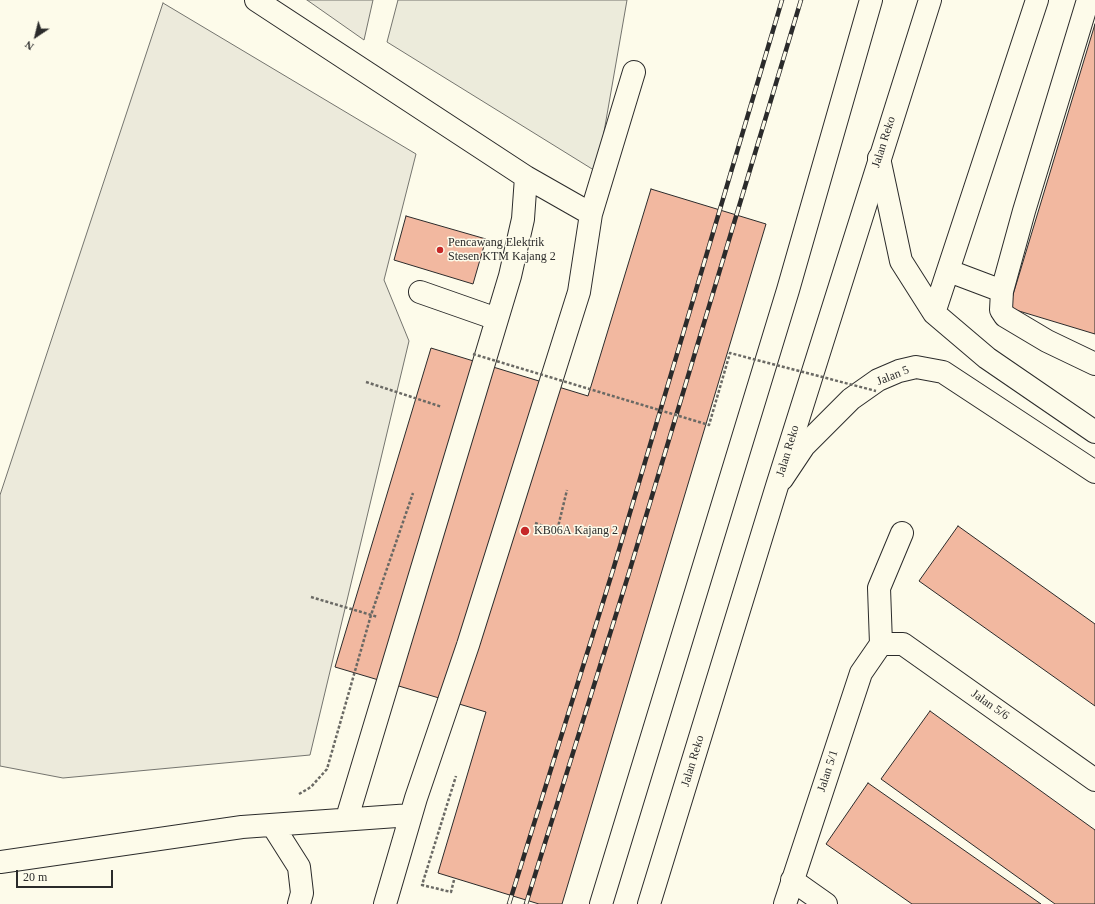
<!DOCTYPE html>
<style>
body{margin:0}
#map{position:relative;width:1095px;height:904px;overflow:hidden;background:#fdfbea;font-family:"Times New Roman",serif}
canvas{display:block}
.north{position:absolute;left:16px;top:16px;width:40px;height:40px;-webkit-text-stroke:3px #fdfbea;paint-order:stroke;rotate:215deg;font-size:11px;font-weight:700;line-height:16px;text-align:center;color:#2b2b2b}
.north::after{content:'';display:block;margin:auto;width:14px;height:18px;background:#2b2b2b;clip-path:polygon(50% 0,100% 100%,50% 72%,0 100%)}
.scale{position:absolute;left:16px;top:870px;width:97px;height:18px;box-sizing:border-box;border:2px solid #2b2b2b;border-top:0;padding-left:5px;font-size:12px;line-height:14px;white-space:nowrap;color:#2b2b2b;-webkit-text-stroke:3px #fdfbea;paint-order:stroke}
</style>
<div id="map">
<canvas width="1095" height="904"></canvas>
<div class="north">N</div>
<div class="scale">20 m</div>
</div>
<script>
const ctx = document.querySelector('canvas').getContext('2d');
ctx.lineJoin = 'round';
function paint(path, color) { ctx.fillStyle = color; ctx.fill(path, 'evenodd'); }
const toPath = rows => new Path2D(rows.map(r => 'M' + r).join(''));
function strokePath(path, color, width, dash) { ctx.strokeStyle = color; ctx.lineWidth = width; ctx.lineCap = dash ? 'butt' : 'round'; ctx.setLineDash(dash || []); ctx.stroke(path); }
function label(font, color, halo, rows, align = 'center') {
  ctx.font = font + ' "Times New Roman",serif'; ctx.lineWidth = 3; ctx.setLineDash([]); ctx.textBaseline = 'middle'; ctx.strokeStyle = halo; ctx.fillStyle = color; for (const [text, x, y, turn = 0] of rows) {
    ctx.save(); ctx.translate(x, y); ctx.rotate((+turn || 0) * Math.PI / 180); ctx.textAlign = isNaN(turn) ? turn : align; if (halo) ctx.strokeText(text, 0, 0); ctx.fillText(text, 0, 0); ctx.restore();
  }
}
const green = toPath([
 [398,0,627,0,597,172,387,42,398,0]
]);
paint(green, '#ecebdb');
strokePath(green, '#74746e', 1);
const parking = toPath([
 [307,0,373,0,364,40,307,0],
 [163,3,416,154,384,280,409,341,310,755,63,778,0,766,0,495,163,3]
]);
paint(parking, '#eceadb');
strokePath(parking, '#74746e', 1);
const building = toPath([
 [1095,24,1095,334,1009,308,1095,24],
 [651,189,766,224,562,904,539,904,438,873,486,712,335,667,431,348,588,396,651,189],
 [406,216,486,239,473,284,394,260,406,216],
 [958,526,1095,624,1095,706,919,581,958,526],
 [930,711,1095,830,1095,904,1055,904,881,779,930,711],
 [868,783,1041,904,912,904,826,844,868,783]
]);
paint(building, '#f2b8a0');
strokePath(building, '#2b2b2b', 1);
const minor = toPath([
 [256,0,526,177,591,214],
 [879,158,901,261,934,313,987,358,1095,432],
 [949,271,1002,291,1024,211,1088,0],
 [1002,291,1001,310,1005,316,1047,341,1095,364],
 [420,292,497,319],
 [934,313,1037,0],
 [782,479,804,446,851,399,878,380,899,371,916,367,943,372,1095,472],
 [881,644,903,644,1095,780],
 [881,644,879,588,902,533],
 [347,818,510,276,523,219,526,177],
 [273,826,299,867,302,893,299,904],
 [0,862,242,827,411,815],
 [792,880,826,904],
 [385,904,416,798,468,645,579,292,591,214,634,72],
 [785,904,861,673,881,644]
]);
const major = toPath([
 [601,904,788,290,871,0],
 [649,904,777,486,930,0]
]);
strokePath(minor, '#2b2b2b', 24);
strokePath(major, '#2b2b2b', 24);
strokePath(toPath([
 [366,382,442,407],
 [535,523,557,531,567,490],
 [311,597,378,617],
 [299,794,311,787,327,769,371,615,413,493],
 [454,880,451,892,422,885,456,776]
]), '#6a6964', 2.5, [3, 2]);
strokePath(minor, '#fdfbea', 22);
strokePath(major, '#fdfbea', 22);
const rail = toPath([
 [509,904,613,570,782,0],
 [526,904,628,576,801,0]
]);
strokePath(rail, '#2b2b2b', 4.5);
strokePath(rail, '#fdfbea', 3, [9]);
strokePath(toPath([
 [473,354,709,425,730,353,876,391]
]), '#6a6964', 2.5, [3, 2]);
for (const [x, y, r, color] of [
 [440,250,4,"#c62828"],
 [525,531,5,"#c62828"]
]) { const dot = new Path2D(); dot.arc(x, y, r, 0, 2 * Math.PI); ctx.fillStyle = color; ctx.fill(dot); strokePath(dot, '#fdfbea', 1.5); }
label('12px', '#2b2b2b', '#fdfbea', [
 ["Jalan Reko",884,142,-72],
 ["Jalan 5",893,376,-22],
 ["Jalan Reko",788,451,-73],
 ["Jalan 5/6",990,705,35],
 ["Jalan Reko",693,761,-73],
 ["Jalan 5/1",828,771,-72]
]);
label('12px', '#2b2b2b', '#fdfbea', [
 ["Pencawang Elektrik",448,243],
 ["Stesen KTM Kajang 2",448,257],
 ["KB06A Kajang 2",534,531]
], 'left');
</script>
